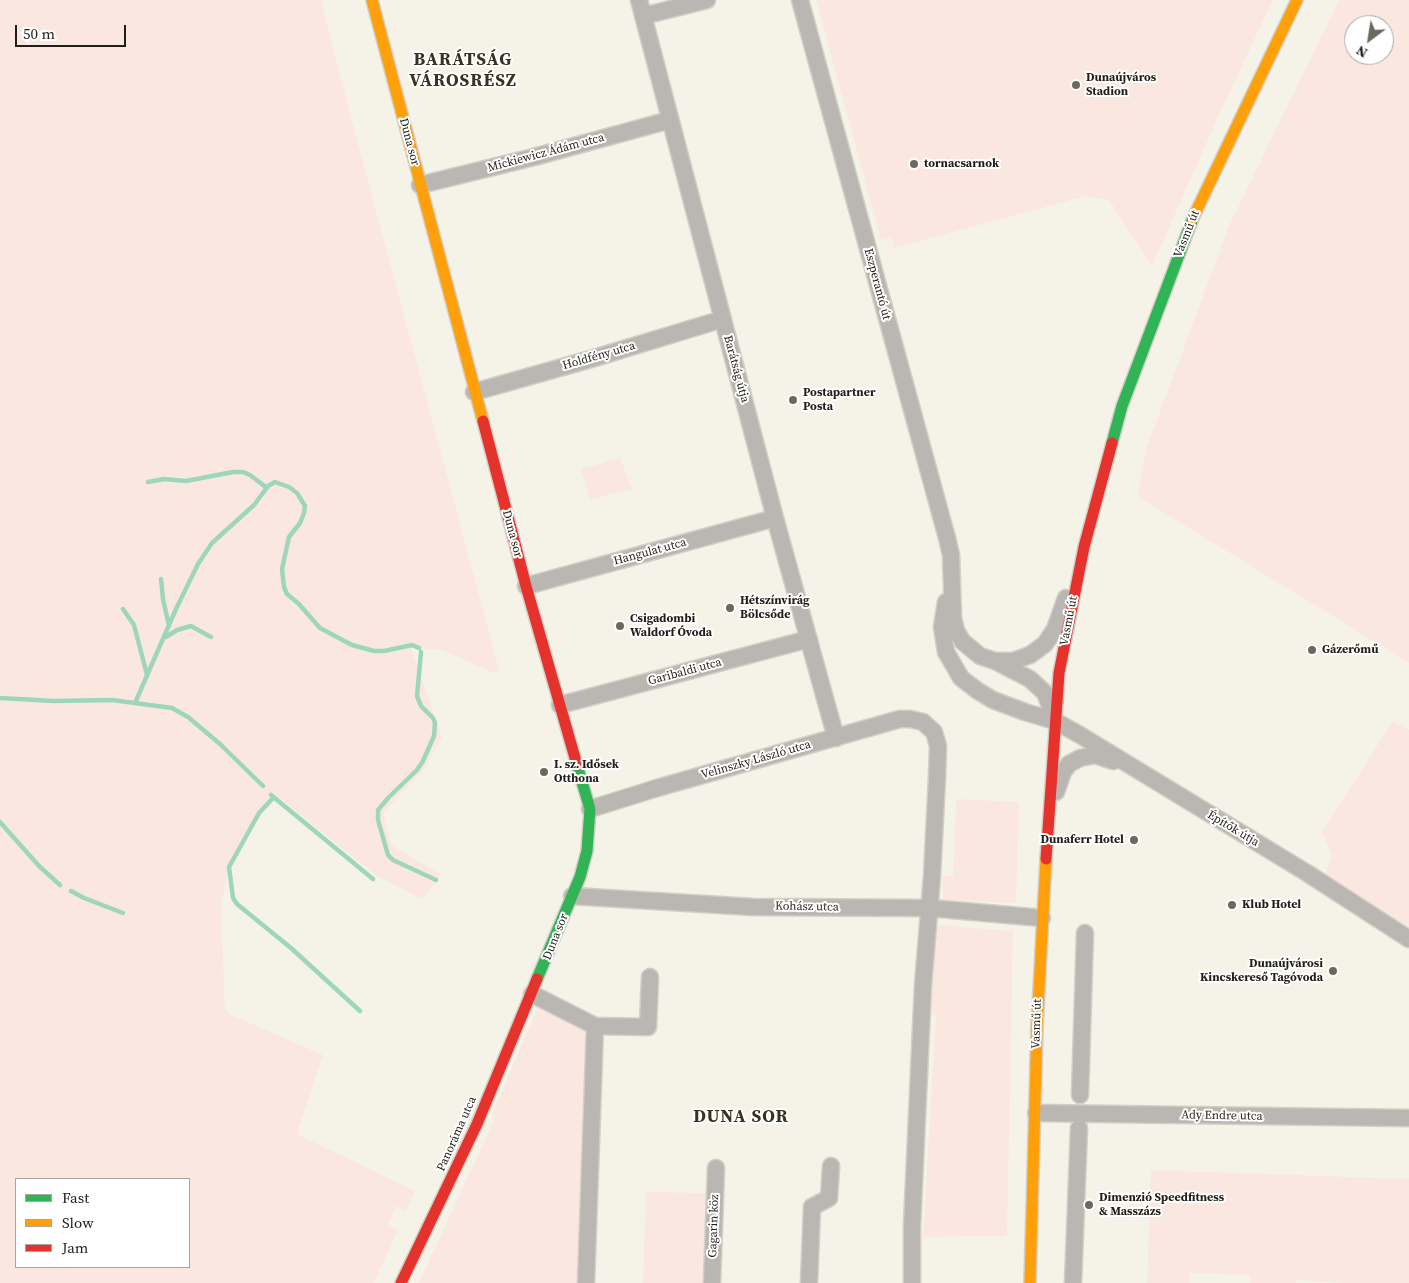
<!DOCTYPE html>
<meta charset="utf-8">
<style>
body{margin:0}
#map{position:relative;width:1409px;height:1283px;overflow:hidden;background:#f5f3e7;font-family:"Source Serif 4",serif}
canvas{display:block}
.legend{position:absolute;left:15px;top:1178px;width:175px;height:90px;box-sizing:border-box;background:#fff;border:1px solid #a6a5a2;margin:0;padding:6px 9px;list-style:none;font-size:15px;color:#201e16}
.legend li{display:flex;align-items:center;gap:10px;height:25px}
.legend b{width:25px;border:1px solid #a6a5a2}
.north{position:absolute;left:1344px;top:15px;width:50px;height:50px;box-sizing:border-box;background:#fff;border:1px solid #a6a5a2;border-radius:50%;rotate:211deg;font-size:14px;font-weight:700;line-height:20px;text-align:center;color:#201e16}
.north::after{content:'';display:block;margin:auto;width:18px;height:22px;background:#6b695f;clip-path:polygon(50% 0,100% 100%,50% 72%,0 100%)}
.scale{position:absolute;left:15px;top:25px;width:111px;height:22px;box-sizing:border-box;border:2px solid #201e16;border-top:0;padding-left:6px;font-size:15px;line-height:18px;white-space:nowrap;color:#201e16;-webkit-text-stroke:4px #fff;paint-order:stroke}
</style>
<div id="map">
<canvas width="1409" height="1283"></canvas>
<ul class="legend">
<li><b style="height:6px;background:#30b455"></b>Fast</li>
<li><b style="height:6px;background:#ff9f0a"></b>Slow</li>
<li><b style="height:6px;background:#e5322d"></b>Jam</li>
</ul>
<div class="north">N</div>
<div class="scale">50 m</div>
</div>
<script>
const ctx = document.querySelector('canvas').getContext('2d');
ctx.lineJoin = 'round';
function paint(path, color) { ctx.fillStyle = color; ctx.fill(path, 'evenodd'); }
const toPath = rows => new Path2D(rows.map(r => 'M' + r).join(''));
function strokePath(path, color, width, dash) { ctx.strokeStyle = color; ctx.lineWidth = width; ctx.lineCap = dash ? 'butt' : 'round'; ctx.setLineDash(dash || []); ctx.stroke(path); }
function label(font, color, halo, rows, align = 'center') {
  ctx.font = font + ' "Source Serif 4",serif'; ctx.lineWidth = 4; ctx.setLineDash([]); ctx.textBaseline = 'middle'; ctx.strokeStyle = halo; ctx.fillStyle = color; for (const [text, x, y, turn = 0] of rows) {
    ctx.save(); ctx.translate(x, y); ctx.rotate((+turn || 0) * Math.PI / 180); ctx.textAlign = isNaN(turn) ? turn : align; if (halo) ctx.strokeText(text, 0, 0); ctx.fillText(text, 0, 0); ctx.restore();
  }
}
paint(toPath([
 [0,0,321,0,353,125,500,673,492,672,442,650,411,648,442,737,425,768,383,813,391,845,442,875,422,899,375,875,277,796,262,813,227,873,221,907,225,1008,229,1014,323,1055,297,1134,415,1191,406,1211,396,1206,388,1225,398,1230,374,1283,0,1283],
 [16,1179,189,1179,189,1267,16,1267],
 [816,0,1273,0,1222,108,1152,266,1109,200,1086,196,894,248,891,238,881,240],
 [1339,0,1409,0,1409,663,1137,496,1147,447,1229,226],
 [1354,25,1384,25,1384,55,1354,55],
 [620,458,632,489,590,500,581,469],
 [1393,721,1409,730,1409,930,1325,875,1332,854,1322,832],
 [956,799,1019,802,1016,903,943,900,942,876,953,876],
 [935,925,1013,931,1007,1236,923,1237,936,1015,927,1015],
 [538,1008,582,1028,588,1039,579,1283,419,1283,495,1118,492,1114],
 [1151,1170,1409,1179,1409,1283,1343,1283,1297,1280,1296,1283,1250,1283,1250,1275,1190,1273,1189,1283,1147,1283],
 [646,1192,706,1193,703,1283,643,1283]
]), '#fae8e0');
strokePath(toPath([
 [148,482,164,479,186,481,233,472,243,472,250,475,267,488],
 [161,579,163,599,169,626],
 [123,609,134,625,147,675],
 [166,637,177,630,191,626,211,637],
 [421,652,417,696,421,706,433,718,435,723,434,736,423,761,417,770,389,797,378,810,378,820,388,855,393,860,436,880],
 [0,698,54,701,112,700,172,708,188,717,220,744,263,786],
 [135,703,176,609,198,564,212,543,254,505,268,486,275,482,289,487,297,493,305,506,304,513,300,523,289,537,282,569,284,587,287,594,299,604,320,628,352,645,374,651,384,651,412,645,419,648],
 [271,795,373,879],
 [273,798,259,813,229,867,233,898,237,904,291,948,360,1011],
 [0,822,39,866,60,885],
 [71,891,84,898,123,913]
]), '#9ed6bc', 4.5);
const street = toPath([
 [639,0,775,518,836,738],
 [800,0,947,538,951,555,953,618,956,630,962,641,980,656,995,661,1030,679,1045,693,1054,716],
 [643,16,707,0],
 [420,185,534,157,670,120],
 [474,392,591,359,723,319],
 [526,586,775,518],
 [946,602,942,627,946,652,961,678,978,691,993,700,1025,712,1055,721,1080,735,1307,873,1409,939],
 [997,661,1013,661,1030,655,1045,644,1055,629,1066,598],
 [560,705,809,639],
 [1056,792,1063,772,1069,764,1080,758,1095,755,1113,761],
 [590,809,657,788,900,719,910,719,923,722,934,732,938,746,937,778,932,876,923,985,912,1226,912,1283],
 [572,896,753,907,930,908,1042,918],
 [532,994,595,1026,648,1027,650,977],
 [1080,1095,1085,933],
 [1036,1113,1409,1118],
 [586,1283,595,1026],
 [712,1283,716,1168],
 [809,1283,812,1207,829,1198,831,1166],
 [1073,1283,1079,1128]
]);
const fast = toPath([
 [1112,443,1122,406,1193,218],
 [537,979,580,877,587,851,590,809,577,765]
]);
const slow = toPath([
 [372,0,483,421],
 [1193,218,1297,0],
 [1030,1283,1037,1027,1046,859]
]);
const jam = toPath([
 [483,421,526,586,577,765],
 [1046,859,1059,673,1084,547,1112,443],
 [401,1283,477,1124,537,979]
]);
strokePath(street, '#d2d0c6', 19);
strokePath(fast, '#d2d0c6', 14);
strokePath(slow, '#d2d0c6', 14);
strokePath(jam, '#d2d0c6', 14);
strokePath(street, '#bab7b2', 16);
strokePath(fast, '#30b455', 11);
strokePath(slow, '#ff9f0a', 11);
strokePath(jam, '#e5322d', 11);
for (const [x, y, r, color] of [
 [1076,85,5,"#6b695f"],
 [914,164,5,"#6b695f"],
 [793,400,5,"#6b695f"],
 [730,608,5,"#6b695f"],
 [620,626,5,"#6b695f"],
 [1312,650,5,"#6b695f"],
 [544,772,5,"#6b695f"],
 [1134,840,5,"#6b695f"],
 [1232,905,5,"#6b695f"],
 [1333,971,5,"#6b695f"],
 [1089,1205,5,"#6b695f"]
]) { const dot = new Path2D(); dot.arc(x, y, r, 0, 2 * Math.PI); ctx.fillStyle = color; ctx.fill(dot); strokePath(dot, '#fff', 2); }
label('bold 12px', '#201e16', '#fff', [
 ["Dunaújváros",1086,78],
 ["Stadion",1086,92],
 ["tornacsarnok",924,164],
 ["Postapartner",803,393],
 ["Posta",803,407],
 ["Hétszínvirág",740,601],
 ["Bölcsőde",740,615],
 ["Csigadombi",630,619],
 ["Waldorf Óvoda",630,633],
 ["Gázerőmű",1322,650],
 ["I. sz. Idősek",554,765],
 ["Otthona",554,779],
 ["Dunaferr Hotel",1124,840,"right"],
 ["Klub Hotel",1242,905],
 ["Dunaújvárosi",1323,964,"right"],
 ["Kincskereső Tagóvoda",1323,978,"right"],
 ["Dimenzió Speedfitness",1099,1198],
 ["& Masszázs",1099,1212]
], 'left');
label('12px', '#201e16', '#fff', [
 ["Duna sor",409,142,75],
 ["Mickiewicz Ádám utca",546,153,-15],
 ["Vasmű út",1187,234,-68],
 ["Eszperantó út",877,284,75],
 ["Holdfény utca",599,356,-16],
 ["Barátság útja",736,369,75],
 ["Duna sor",512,534,75],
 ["Hangulat utca",650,552,-15],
 ["Vasmű út",1069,621,-79],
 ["Garibaldi utca",685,672,-15],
 ["Velinszky László utca",756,760,-16],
 ["Építők útja",1233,829,31],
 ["Kohász utca",807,907,1],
 ["Duna sor",556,937,-68],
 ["Vasmű út",1037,1024,-88],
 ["Ady Endre utca",1222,1116,1],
 ["Panoráma utca",457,1134,-66],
 ["Gagarin köz",714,1226,-88]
]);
ctx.letterSpacing = '1px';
label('bold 18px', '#363321', '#fff', [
 ["BARÁTSÁG",463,60],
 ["VÁROSRÉSZ",463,81],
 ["DUNA SOR",741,1117]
]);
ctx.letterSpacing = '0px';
</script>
